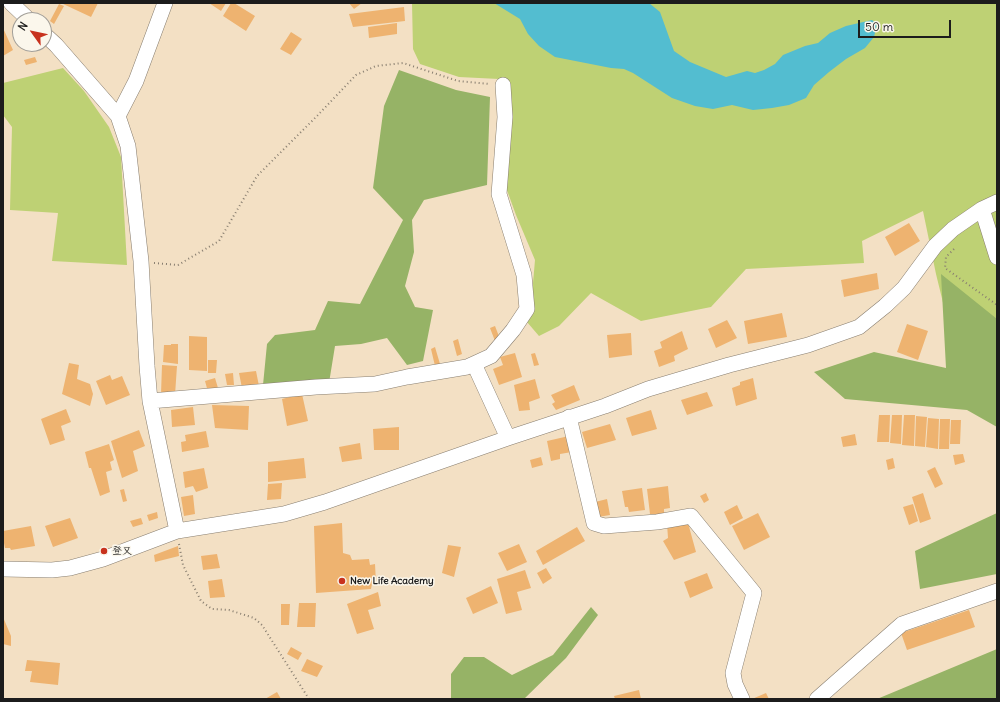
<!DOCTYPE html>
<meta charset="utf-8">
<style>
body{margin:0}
#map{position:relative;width:1000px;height:702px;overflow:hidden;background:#f3e0c4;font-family:Delius,sans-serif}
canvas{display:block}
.frame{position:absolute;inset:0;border:4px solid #1c1c1c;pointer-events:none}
.north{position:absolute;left:12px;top:12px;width:40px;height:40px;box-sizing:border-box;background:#fbf7ec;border:1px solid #a29f99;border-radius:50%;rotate:303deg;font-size:11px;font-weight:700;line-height:16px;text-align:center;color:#1c1c1c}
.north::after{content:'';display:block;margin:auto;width:14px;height:18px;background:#c8321e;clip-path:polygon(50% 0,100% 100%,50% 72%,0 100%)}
.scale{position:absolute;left:858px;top:20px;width:93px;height:18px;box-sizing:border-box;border:2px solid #1c1c1c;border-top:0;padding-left:5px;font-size:12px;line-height:14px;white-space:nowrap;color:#1c1c1c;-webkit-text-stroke:3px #fbf7ec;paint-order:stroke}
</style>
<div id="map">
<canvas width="1000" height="702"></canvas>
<div class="frame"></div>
<div class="north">N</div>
<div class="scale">50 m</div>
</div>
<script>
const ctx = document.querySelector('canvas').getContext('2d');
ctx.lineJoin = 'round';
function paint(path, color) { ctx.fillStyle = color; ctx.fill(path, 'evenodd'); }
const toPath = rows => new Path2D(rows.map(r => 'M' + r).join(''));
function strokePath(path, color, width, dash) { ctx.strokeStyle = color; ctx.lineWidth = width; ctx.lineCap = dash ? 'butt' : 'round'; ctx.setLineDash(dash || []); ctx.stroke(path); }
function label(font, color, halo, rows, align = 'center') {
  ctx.font = font + ' Delius,"Klee One",sans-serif'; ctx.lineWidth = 3; ctx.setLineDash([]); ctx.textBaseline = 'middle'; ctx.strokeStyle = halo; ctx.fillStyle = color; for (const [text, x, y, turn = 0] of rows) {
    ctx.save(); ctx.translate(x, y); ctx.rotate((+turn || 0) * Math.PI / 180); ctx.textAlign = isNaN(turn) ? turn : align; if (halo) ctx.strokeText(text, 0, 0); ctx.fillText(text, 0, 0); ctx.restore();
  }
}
paint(toPath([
 [412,3,997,3,997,398,949,327,936,274,923,211,862,241,864,263,746,269,711,307,641,321,591,293,559,326,539,336,527,322,531,306,535,260,516,215,500,171,499,79,459,77,420,64,413,49],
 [63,68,84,91,109,127,121,157,127,265,52,261,58,213,10,210,12,127,3,115,3,83]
]), '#bed174');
paint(toPath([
 [399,70,456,90,490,97,487,185,424,200,412,220,414,252,405,286,415,307,433,310,423,361,407,365,387,338,361,344,335,346,329,383,263,385,267,344,275,335,315,330,328,301,360,304,403,220,373,188,384,106],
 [941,274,997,319,997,427,967,410,845,399,814,372,874,352,946,368],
 [997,513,997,574,920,589,915,551],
 [591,607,598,615,566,658,524,699,451,699,451,674,464,657,484,657,512,675,553,655],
 [997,649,997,699,877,699]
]), '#96b366');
paint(toPath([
 [494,3,649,3,660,12,674,51,690,62,726,77,747,71,755,73,764,70,775,64,783,55,805,46,818,43,830,33,846,26,872,20,877,24,874,37,865,48,846,59,829,72,814,85,806,98,789,105,772,108,753,110,732,105,713,109,695,106,672,98,633,73,624,69,611,68,555,57,539,46,528,34,520,19]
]), '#53bdd0');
paint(toPath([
 [61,3,98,3,91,17],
 [209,3,226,3,221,11],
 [231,3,234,3,255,16,246,31,223,16],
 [349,3,362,3,354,9],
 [59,4,64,6,54,24,50,21],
 [404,7,405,21,353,27,349,14],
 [397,23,397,34,369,38,368,27],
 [3,28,13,50,3,56],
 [291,32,302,39,291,55,280,49],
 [35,57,37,62,26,65,24,60],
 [909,223,920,241,895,256,885,237],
 [877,273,879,289,844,297,841,280],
 [782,313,787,337,748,344,744,321],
 [727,320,737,338,716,348,708,329],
 [907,324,928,331,918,360,897,352],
 [495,326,500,339,495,341,490,328],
 [682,331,688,349,674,356,675,361,659,367,654,351,662,348,660,342],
 [631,333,632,355,609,358,607,335],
 [189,336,207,337,207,371,189,370],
 [458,339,462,354,457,356,453,341],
 [171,344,178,344,178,364,163,362,164,345,171,345],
 [435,347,440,364,435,366,431,349],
 [515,353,522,377,499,385,493,369,503,365,500,357],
 [535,353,539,365,534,366,531,354],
 [208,360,217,360,216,373,208,373],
 [69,363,79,365,77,379,90,384,93,394,90,406,62,394],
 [162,365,177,366,175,395,161,394],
 [256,371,259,386,242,388,239,373],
 [233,373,234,385,227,385,225,374],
 [110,375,112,380,122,376,130,395,106,405,96,381],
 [215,378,218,388,208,392,205,381],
 [753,378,757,399,736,406,732,388,740,385,740,382],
 [535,379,540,398,529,402,530,410,519,411,514,385],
 [574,385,580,400,556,410,552,404,555,402,551,395],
 [707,392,713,406,687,415,681,400],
 [302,394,308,421,287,426,282,399],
 [212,405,249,406,248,430,215,428],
 [193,407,195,425,172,427,171,410],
 [66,409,71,422,61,426,65,440,50,445,41,419],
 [651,410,657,429,632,436,626,418],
 [879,415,890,415,889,442,877,442],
 [892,415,902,415,901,444,890,443],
 [904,415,915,415,914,446,902,445],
 [916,416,927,417,925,447,915,446],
 [928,418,939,419,938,449,926,447],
 [940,419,950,419,949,449,939,449],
 [951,420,961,420,960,444,950,444],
 [610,424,616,440,587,448,582,432],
 [399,427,399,450,374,450,373,429],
 [139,430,145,446,133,451,138,471,122,478,111,441],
 [206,431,209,447,182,452,181,442,186,441,185,435],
 [855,434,857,445,843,447,841,437],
 [569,436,572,452,560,454,560,459,551,461,547,441],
 [360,443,362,459,342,462,339,447],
 [109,444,114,460,110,462,112,470,106,472,110,492,100,496,91,468,89,468,85,452],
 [963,454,965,462,955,465,953,455],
 [541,457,543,465,532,468,530,460],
 [304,458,306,478,268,482,268,462],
 [893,458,895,468,888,470,886,460],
 [935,467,943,484,935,488,927,471],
 [204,468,208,488,196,492,193,486,185,488,183,472],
 [282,483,281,499,267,500,268,484],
 [668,486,670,508,664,509,664,514,650,514,647,489],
 [642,488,645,510,629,512,628,507,625,507,622,491],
 [124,489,127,501,123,502,120,490],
 [706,493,709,500,704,503,700,496],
 [923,493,931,519,920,523,912,497],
 [193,495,195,514,184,516,181,497],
 [607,499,610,515,598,517,595,502],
 [913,504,918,521,909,525,903,507],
 [737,505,743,518,730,525,724,512],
 [157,512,158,518,149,521,147,515],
 [758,513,770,537,744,550,732,526],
 [70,518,78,538,53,547,45,526],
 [141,518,143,524,133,527,130,521],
 [342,523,343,553,350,555,352,560,369,559,370,565,375,564,376,583,372,584,371,589,316,593,314,526],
 [688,523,696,552,674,560,663,541,668,538,667,524],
 [31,526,35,546,11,550,10,548,5,548,4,543,3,543,3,531],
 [577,527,585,541,543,565,536,551],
 [519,544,527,562,507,571,498,553],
 [448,545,461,547,454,577,442,573],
 [178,546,179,556,155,562,154,555],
 [217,554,220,568,203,570,201,556],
 [546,568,552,578,543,584,537,573],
 [525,570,531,588,517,592,522,610,506,614,497,579],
 [707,573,713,588,690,598,684,582],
 [222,579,225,597,210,598,208,581],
 [491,586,498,603,473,614,466,598],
 [378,592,381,606,368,610,374,629,357,634,347,604],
 [299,603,316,603,315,627,297,627],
 [281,604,290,604,289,625,281,625],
 [969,610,975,627,907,650,901,633],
 [3,617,11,636,11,646,3,644],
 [291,647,302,653,298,660,287,654],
 [307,659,323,666,317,677,301,671],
 [27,660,60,663,58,685,30,682,32,671,25,671],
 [639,690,641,699,615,699,614,696],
 [277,692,281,699,265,699],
 [766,693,769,699,752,699]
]), '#eeb370');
const minor = toPath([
 [11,3,29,20],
 [44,34,56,45,118,116,128,146,141,261,147,366,150,401,177,531],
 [118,116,136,81,165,3],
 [982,209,997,257],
 [474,364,508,438],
 [150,401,316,387,375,384,407,377,467,367,491,356,513,330,527,309,524,275,499,194,505,117,503,85],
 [569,417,594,523,604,526,657,522,691,516,754,593,733,673,735,684,742,699],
 [3,569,52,570,70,568,103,559,177,531,284,514,325,502,508,438,605,406,648,389,729,365,808,345,859,327,885,306,904,288,935,246,953,229,982,209,997,202],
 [817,699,902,624,997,591]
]);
strokePath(minor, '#887e70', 16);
strokePath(toPath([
 [954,249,946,257,945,268,997,305],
 [154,263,178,265,219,241,257,176,317,116,356,75,376,66,403,63,458,81,490,84],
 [179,544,183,565,201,601,212,609,229,610,254,618,262,625,309,699]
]), '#887e70', 2, [1, 3]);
strokePath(minor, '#fff', 15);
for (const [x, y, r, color] of [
 [104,551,4,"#c8321e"],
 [342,581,4,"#c8321e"]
]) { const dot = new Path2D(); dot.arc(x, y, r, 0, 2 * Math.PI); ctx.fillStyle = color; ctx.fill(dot); strokePath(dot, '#fbf7ec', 1.5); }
label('bold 10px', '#1c1c1c', '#fbf7ec', [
 ["登又",112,551],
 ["New Life Academy",350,581]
], 'left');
</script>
